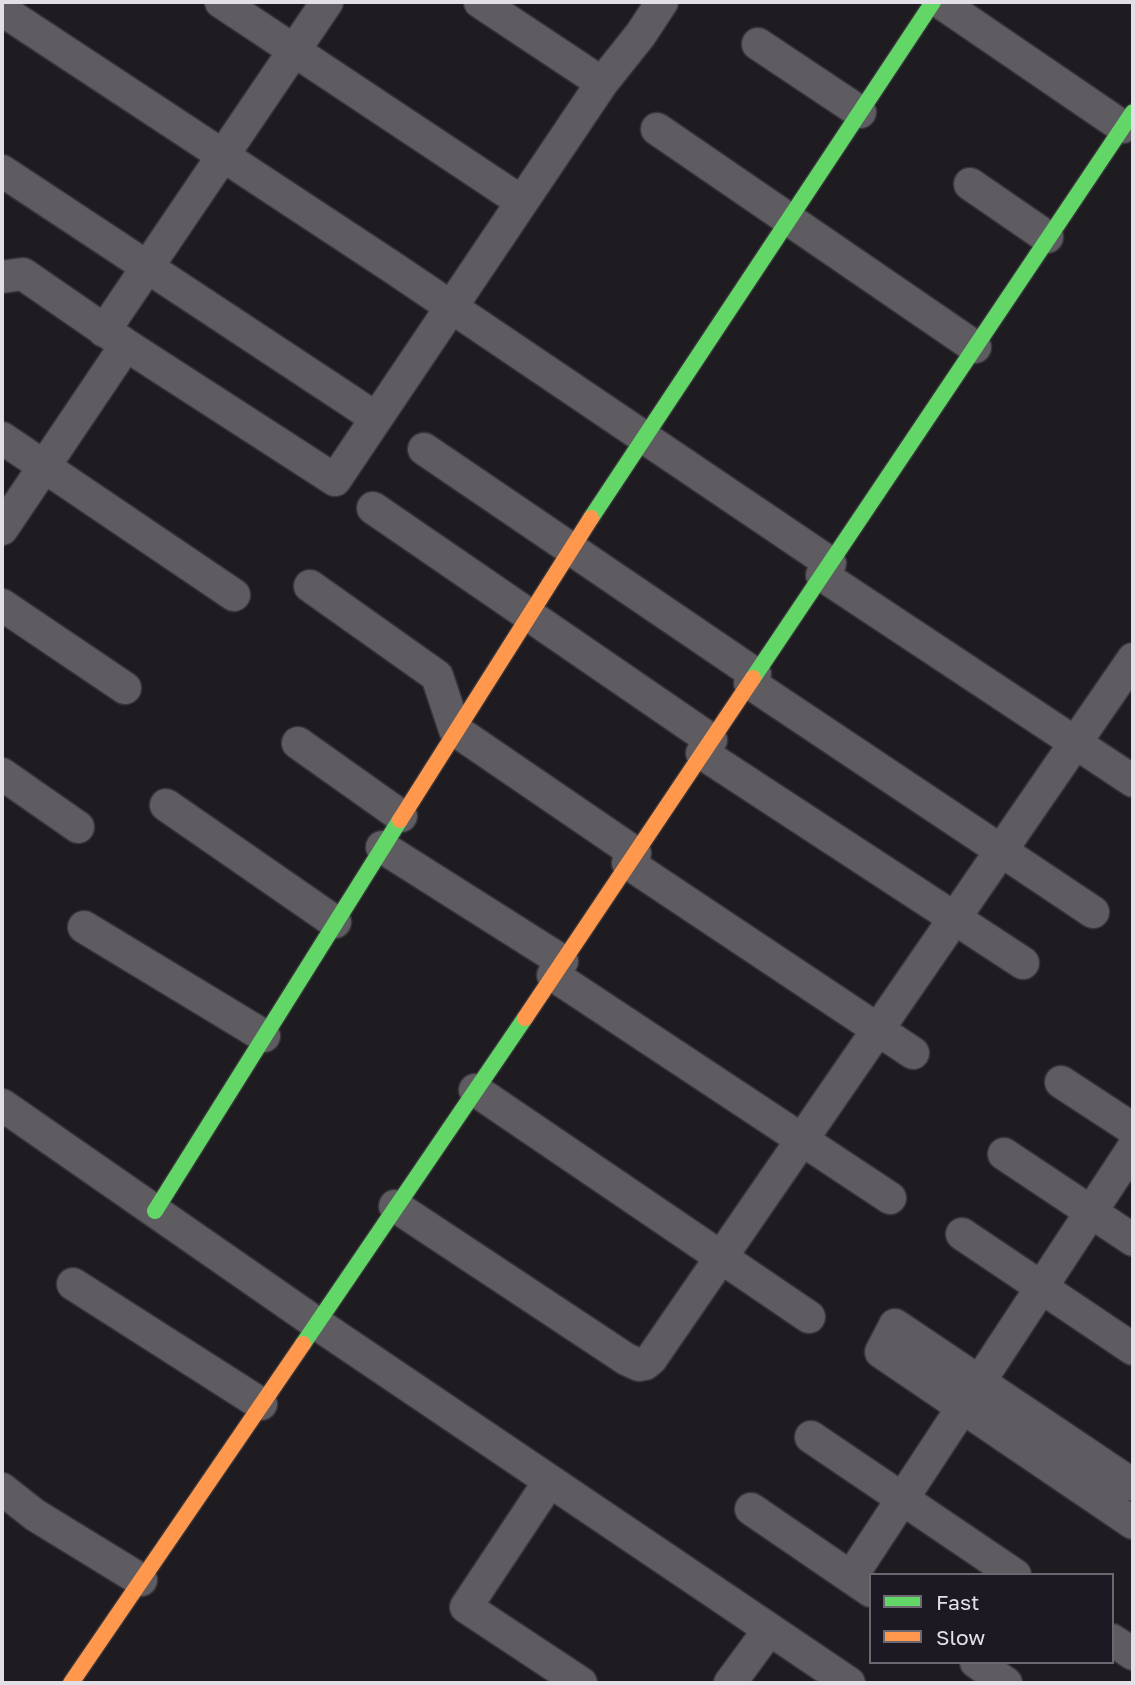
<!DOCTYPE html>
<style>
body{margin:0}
#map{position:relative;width:1135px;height:1685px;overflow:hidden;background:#1e1b21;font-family:"Golos Text",sans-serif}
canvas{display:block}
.frame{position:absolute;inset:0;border:4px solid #e2dfe7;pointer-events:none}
.legend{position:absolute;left:869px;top:1573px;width:245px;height:91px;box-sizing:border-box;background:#1d1923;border:2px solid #6c6871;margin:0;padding:9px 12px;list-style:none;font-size:21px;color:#e2dfe7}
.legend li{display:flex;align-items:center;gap:14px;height:35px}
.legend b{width:35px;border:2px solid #6c6871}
</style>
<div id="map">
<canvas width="1135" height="1685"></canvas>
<div class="frame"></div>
<ul class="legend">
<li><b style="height:9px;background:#63d668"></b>Fast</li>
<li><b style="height:9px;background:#ff974d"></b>Slow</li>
</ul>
</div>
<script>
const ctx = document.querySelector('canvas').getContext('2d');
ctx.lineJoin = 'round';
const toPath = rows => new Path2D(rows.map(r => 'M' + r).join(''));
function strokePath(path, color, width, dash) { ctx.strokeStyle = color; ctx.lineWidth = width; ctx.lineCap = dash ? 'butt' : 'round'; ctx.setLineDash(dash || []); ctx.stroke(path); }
const street = toPath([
 [221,2,522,202],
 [480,2,602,83],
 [940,2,1123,127],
 [2,10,395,269,830,563],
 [758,44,860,112],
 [657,129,975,347],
 [2,171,376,418],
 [970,184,1047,237],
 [2,277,23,274,126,345,335,480,602,83,641,34,662,2],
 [104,331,327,2],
 [2,438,234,595],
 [424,449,755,674],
 [373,508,711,740],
 [2,529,126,345],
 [822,575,1133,781],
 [310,586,437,676,455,730,635,853],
 [2,605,125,688],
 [750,683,1093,912],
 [298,743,401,816],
 [702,753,1023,963],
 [2,774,78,827],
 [166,805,335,922],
 [382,847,562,961],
 [628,863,913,1053],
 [84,927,264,1036],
 [553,975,890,1198],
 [1061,1082,1133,1129],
 [475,1090,809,1317],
 [2,1105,316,1323,849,1683],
 [1004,1154,1133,1240],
 [395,1206,626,1359,639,1365,645,1364,651,1359,1133,659],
 [962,1234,1133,1349],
 [73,1284,261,1404],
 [811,1437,1015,1575],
 [549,1482,466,1607,581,1683],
 [1133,1485,895,1325,881,1352,1133,1523],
 [2,1489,35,1515,141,1580],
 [751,1509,871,1591],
 [851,1577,1133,1148],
 [1112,1640,1133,1654],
 [976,1662,1006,1683],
 [730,1683,769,1630]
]);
const fast = toPath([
 [591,518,933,2],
 [753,678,1133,112],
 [155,1211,400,820],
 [303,1344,525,1018]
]);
const slow = toPath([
 [400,820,591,518],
 [525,1018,753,678],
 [71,1683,303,1344]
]);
strokePath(street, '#37353a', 35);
strokePath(fast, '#37353a', 19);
strokePath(slow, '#37353a', 19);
strokePath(street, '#5e5c61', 32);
strokePath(fast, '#63d668', 16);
strokePath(slow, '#ff974d', 16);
</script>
